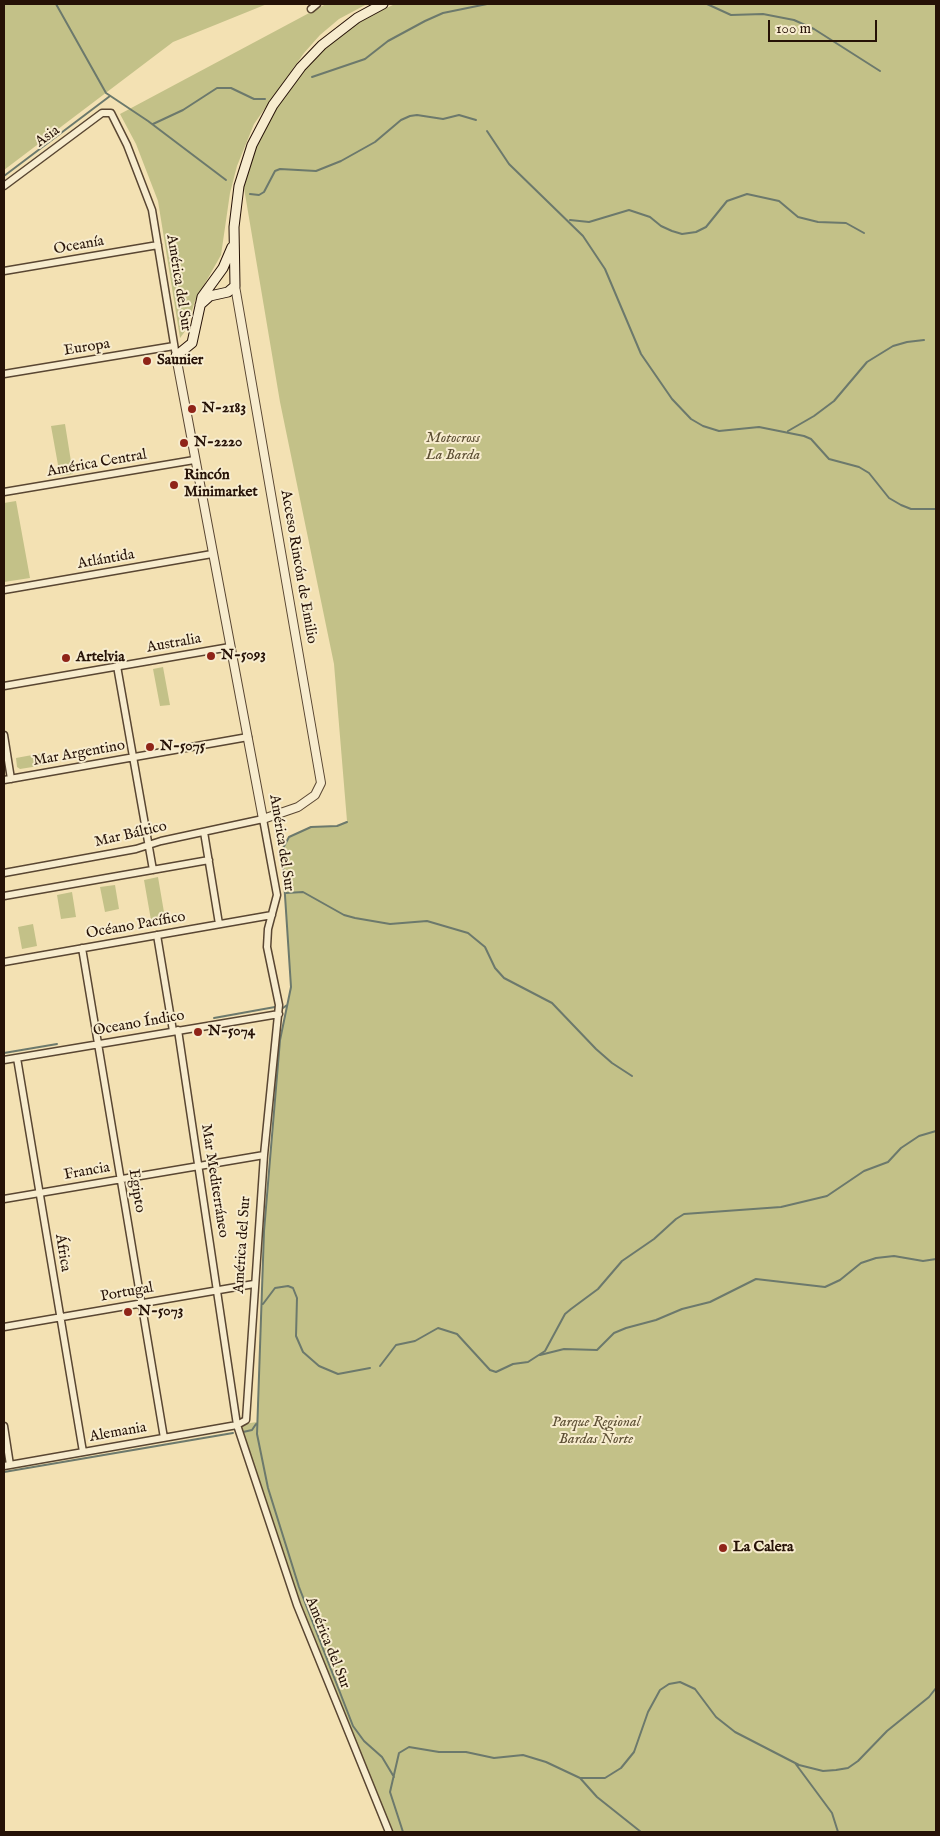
<!DOCTYPE html>
<meta charset="utf-8">
<style>
body{margin:0}
#map{position:relative;width:940px;height:1836px;overflow:hidden;background:#f3e1b3;font-family:"IM FELL English",serif}
canvas{display:block}
.frame{position:absolute;inset:0;border:5px solid #261207;pointer-events:none}
.scale{position:absolute;left:768px;top:20px;width:109px;height:22px;box-sizing:border-box;border:2px solid #261207;border-top:0;padding-left:6px;font-size:15px;line-height:18px;white-space:nowrap;color:#261207;-webkit-text-stroke:4px #f7ecce;paint-order:stroke}
</style>
<div id="map">
<canvas width="940" height="1836"></canvas>
<div class="frame"></div>
<div class="scale">100 m</div>
</div>
<script>
const ctx = document.querySelector('canvas').getContext('2d');
ctx.lineJoin = 'round';
function paint(path, color) { ctx.fillStyle = color; ctx.fill(path, 'evenodd'); }
const toPath = rows => new Path2D(rows.map(r => 'M' + r).join(''));
function strokePath(path, color, width, dash) { ctx.strokeStyle = color; ctx.lineWidth = width; ctx.lineCap = dash ? 'butt' : 'round'; ctx.setLineDash(dash || []); ctx.stroke(path); }
function label(font, color, halo, rows, align = 'center') {
  ctx.font = font + ' "IM FELL English",serif'; ctx.lineWidth = 4; ctx.setLineDash([]); ctx.textBaseline = 'middle'; ctx.strokeStyle = halo; ctx.fillStyle = color; for (const [text, x, y, turn = 0] of rows) {
    ctx.save(); ctx.translate(x, y); ctx.rotate((+turn || 0) * Math.PI / 180); ctx.textAlign = isNaN(turn) ? turn : align; if (halo) ctx.strokeText(text, 0, 0); ctx.fillText(text, 0, 0); ctx.restore();
  }
}
paint(toPath([
 [4,4,267,4,173,42,4,170],
 [326,4,367,4,339,19,320,35,304,53,254,124,237,166,230,193,221,255,195,301,186,330,180,338,158,201,136,144,120,114],
 [395,4,936,4,936,1832,389,1832,297,1605,237,1425,257,1422,264,1231,280,1040,291,987,282,850,289,837,311,827,337,826,347,821,334,664,280,402,244,188,254,152,265,126,300,74,327,45,357,22],
 [65,424,73,474,60,476,51,426],
 [16,501,30,578,4,582,4,503],
 [163,667,170,705,160,706,153,669],
 [43,753,45,765,20,769,17,767,16,758],
 [158,877,166,924,152,926,144,880],
 [115,885,119,909,105,912,100,887],
 [72,892,76,917,61,919,57,895],
 [33,924,37,946,22,949,18,927]
]), '#c3c188');
strokePath(toPath([
 [56,4,106,93,148,121,226,180],
 [707,4,731,15,763,14,794,20,814,29,880,71],
 [312,77,365,59,388,41,425,21,443,13,487,4],
 [153,124,183,110,217,88,231,88,254,99,265,99],
 [487,131,509,164,583,236,605,269,641,354,672,399,691,419,703,426,719,431,759,427,804,436,811,439,829,459,859,467,869,473,889,498,901,505,911,509,936,509],
 [4,176,110,96],
 [250,194,259,195,264,192,275,171,280,169,316,171,341,161,375,142,401,120,410,116,417,115,443,119,459,115,476,120],
 [570,220,589,222,629,210,650,217,661,226,672,231,682,234,696,232,706,227,727,201,747,194,779,201,798,217,818,222,846,223,864,233],
 [788,431,814,416,834,401,867,362,893,346,907,342,924,340],
 [347,822,337,826,311,827,289,837,282,850,291,987,280,1040,264,1231,257,1434,268,1488,299,1587,353,1726,364,1741,382,1757,394,1777],
 [286,893,303,892,344,915,355,918,390,924,427,921,468,933,485,947,495,968,504,978,552,1003,596,1049,612,1063,632,1076],
 [283,1008,287,1005],
 [214,1018,275,1007],
 [4,1053,57,1044],
 [263,1304,275,1288,288,1286,293,1288,297,1298,296,1336,303,1352,319,1366,338,1374,370,1368],
 [540,1355,564,1349,597,1350,614,1333,626,1328,656,1320,682,1309,710,1302,756,1279,825,1287,840,1280,861,1263,876,1258,894,1256,923,1261,936,1259],
 [380,1366,396,1345,415,1341,438,1328,457,1334,490,1370,496,1372,513,1364,528,1362,545,1351,565,1314,571,1309,598,1289,622,1261,654,1239,676,1219,684,1214,781,1207,827,1196,864,1171,888,1162,901,1148,919,1136,936,1131],
 [243,1432,252,1430,256,1424],
 [4,1472,233,1433],
 [795,1763,832,1813,838,1832],
 [580,1778,597,1797,641,1832],
 [403,1832,390,1792,399,1753,409,1747,439,1752,466,1752,494,1758,523,1755,546,1762,580,1778,605,1778,621,1768,634,1752,648,1712,660,1690,669,1684,680,1682,695,1689,716,1717,735,1732,799,1765,823,1771,836,1770,848,1768,858,1761,887,1731,929,1697,936,1688]
]), '#6c796c', 2);
const minor = toPath([
 [311,9,317,4],
 [4,186,102,113,111,113,127,145,152,210,176,356],
 [4,271,158,245],
 [4,374,174,346],
 [4,492,194,460],
 [4,590,212,554],
 [117,666,153,870],
 [4,686,230,647],
 [4,735,11,779],
 [4,780,248,737],
 [204,832,219,924],
 [4,873,136,849,161,841,263,819,277,895,268,929,267,947,279,1005,264,1155,246,1420,237,1425,4,1466],
 [4,896,209,860],
 [157,935,173,1031],
 [82,948,164,1438],
 [4,962,272,915],
 [178,1030,237,1425,297,1605,389,1832],
 [17,1058,83,1452],
 [4,1060,279,1014],
 [4,1199,264,1155],
 [4,1327,254,1284],
 [4,1426,10,1465]
]);
const tertiary = toPath([
 [176,356,263,819,298,807,315,795,321,783,235,286]
]);
const secondary = toPath([
 [200,305,210,296,228,292,235,286,234,227,239,186,252,145,273,105,301,67,322,45,357,18,383,4],
 [176,356,192,343,202,297,223,268,232,247]
]);
strokePath(minor, '#594632', 9);
strokePath(tertiary, '#594632', 10);
strokePath(secondary, '#261207', 11);
strokePath(minor, '#f7ecce', 6);
strokePath(tertiary, '#f7ecce', 8);
strokePath(secondary, '#f7ecce', 9);
for (const [x, y, r, color] of [
 [147,361,5,"#8f2418"],
 [192,409,5,"#8f2418"],
 [184,443,5,"#8f2418"],
 [174,485,5,"#8f2418"],
 [211,656,5,"#8f2418"],
 [66,658,5,"#8f2418"],
 [150,747,5,"#8f2418"],
 [198,1032,5,"#8f2418"],
 [128,1312,5,"#8f2418"],
 [723,1548,5,"#8f2418"]
]) { const dot = new Path2D(); dot.arc(x, y, r, 0, 2 * Math.PI); ctx.fillStyle = color; ctx.fill(dot); strokePath(dot, '#f7ecce', 2); }
label('15px', '#261207', '#f7ecce', [
 ["Asia",48,137,-36],
 ["Oceanía",79,246,-10],
 ["América del Sur",178,283,81],
 ["Europa",87,348,-9],
 ["América Central",97,464,-10],
 ["Atlántida",106,560,-10],
 ["Acceso Rincón de Emilio",298,567,80],
 ["Australia",174,644,-10],
 ["Mar Argentino",79,754,-10],
 ["Mar Báltico",131,835,-13],
 ["América del Sur",281,843,81],
 ["Océano Pacífico",136,926,-10],
 ["Oceano Índico",139,1024,-10],
 ["Francia",87,1172,-10],
 ["Mar Mediterráneo",214,1181,81],
 ["Egipto",136,1191,81],
 ["América del Sur",243,1245,-86],
 ["África",62,1253,81],
 ["Portugal",127,1293,-10],
 ["Alemania",118,1433,-10],
 ["América del Sur",327,1643,68]
]);
label('bold 15px', '#261207', '#f7ecce', [
 ["Saunier",157,361],
 ["N-2183",202,409],
 ["N-2220",194,443],
 ["Rincón",184,476],
 ["Minimarket",184,493],
 ["N-5093",221,656],
 ["Artelvia",76,658],
 ["N-5075",160,747],
 ["N-5074",208,1032],
 ["N-5073",138,1312],
 ["La Calera",733,1548]
], 'left');
label('italic 15px', '#5d4f34', '#f7ecce', [
 ["Motocross",453,439],
 ["La Barda",453,456],
 ["Parque Regional",596,1423],
 ["Bardas Norte",596,1440]
]);
</script>
